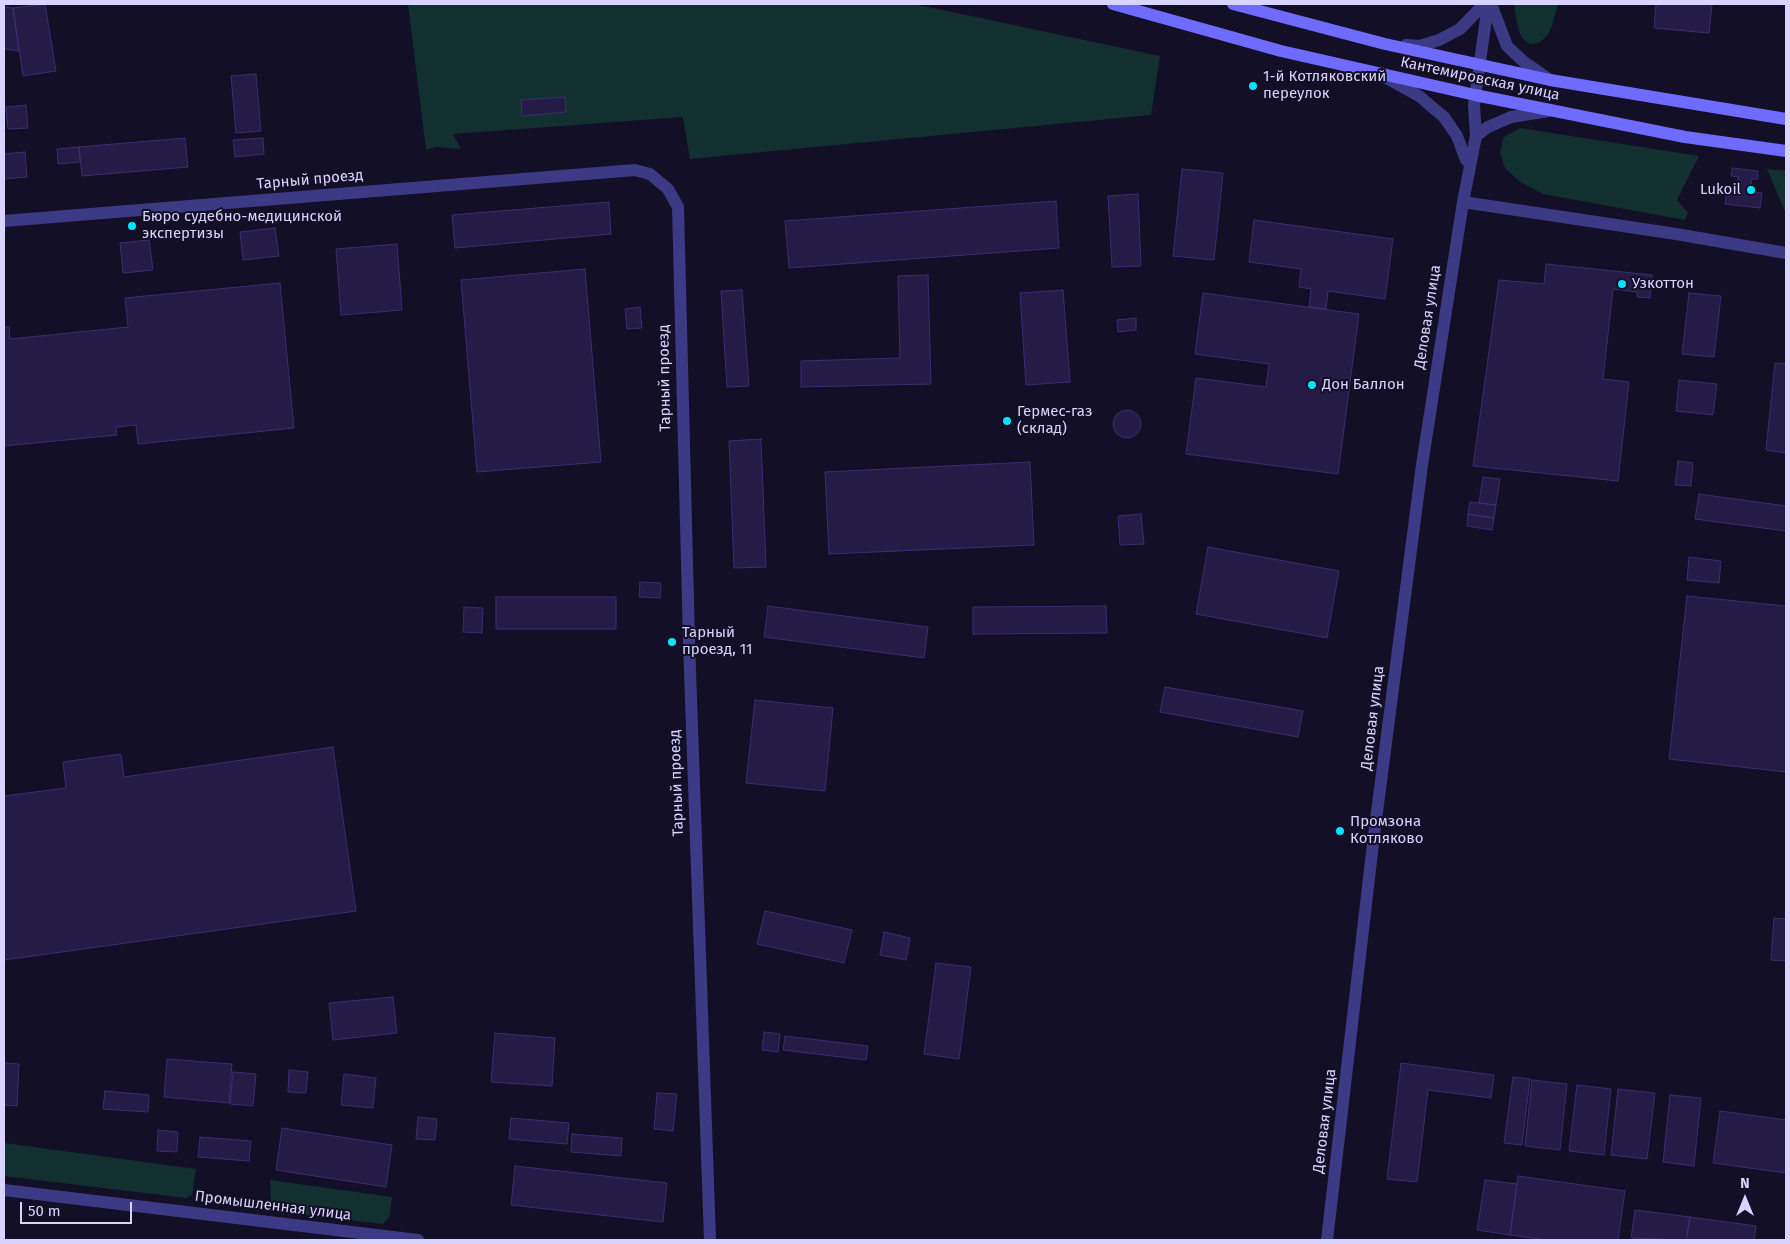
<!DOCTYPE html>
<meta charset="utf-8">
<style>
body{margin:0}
#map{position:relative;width:1790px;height:1244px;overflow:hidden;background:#130f26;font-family:"Fira Sans",sans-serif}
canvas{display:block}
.frame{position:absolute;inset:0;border:5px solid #d9d4ff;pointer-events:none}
.north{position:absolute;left:1720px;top:1174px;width:50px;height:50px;-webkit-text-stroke:4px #130f26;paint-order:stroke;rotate:0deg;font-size:14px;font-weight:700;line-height:20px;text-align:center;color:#d9d4ff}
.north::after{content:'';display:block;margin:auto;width:18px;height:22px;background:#d9d4ff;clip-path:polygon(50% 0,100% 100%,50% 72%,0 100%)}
.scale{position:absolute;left:20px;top:1202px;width:112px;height:22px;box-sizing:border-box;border:2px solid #d9d4ff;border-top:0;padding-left:6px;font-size:15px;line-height:18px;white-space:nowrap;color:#d9d4ff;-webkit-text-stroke:4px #130f26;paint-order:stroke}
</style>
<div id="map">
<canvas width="1790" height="1244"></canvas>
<div class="frame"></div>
<div class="north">N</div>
<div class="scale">50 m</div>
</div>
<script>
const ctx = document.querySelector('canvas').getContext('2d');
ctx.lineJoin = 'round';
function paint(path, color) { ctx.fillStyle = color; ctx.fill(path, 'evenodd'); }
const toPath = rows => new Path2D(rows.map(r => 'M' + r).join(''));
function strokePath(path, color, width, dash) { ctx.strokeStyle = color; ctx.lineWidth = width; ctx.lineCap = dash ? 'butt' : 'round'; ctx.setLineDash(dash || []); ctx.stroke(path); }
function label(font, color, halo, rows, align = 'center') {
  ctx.font = font + ' "Fira Sans",sans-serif'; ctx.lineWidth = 4; ctx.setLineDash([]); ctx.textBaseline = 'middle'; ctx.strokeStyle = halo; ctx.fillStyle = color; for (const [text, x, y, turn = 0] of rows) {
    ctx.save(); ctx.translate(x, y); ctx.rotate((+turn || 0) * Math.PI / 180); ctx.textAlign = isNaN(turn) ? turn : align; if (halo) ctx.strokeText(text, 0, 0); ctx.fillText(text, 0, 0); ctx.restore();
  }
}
paint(toPath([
 [408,4,914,4,1160,56,1151,115,690,159,683,117,453,134,461,149,436,147,426,150],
 [1514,4,1558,4,1552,26,1547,36,1539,43,1530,44,1522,38,1518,29],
 [1520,128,1699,156,1677,200,1688,213,1685,220,1543,194,1520,182,1505,168,1500,153,1504,137],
 [1767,169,1786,171,1786,214],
 [4,1143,196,1169,192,1195,186,1198,4,1176],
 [270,1180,392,1197,389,1218,383,1224,279,1212,271,1202]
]), '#12302f');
const building = toPath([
 [45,4,56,71,23,76,13,8,45,4],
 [1656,4,1712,4,1709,33,1654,28,1656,4],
 [4,7,13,8,19,51,4,49,4,7],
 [256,74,261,131,236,133,231,76,256,74],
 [565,97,566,112,522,116,521,100,565,97],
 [26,105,28,128,8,129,6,107,26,105],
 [185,138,188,167,82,176,79,147,185,138],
 [263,138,264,154,235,157,233,140,263,138],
 [79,147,80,162,58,164,57,149,79,147],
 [25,152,27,177,4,179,4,154,25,152],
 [1732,168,1758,171,1758,179,1751,179,1753,192,1762,193,1760,208,1725,204,1727,188,1734,189,1739,177,1731,176,1732,168],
 [1182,169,1223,173,1214,260,1173,256,1182,169],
 [1138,194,1141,266,1112,267,1108,196,1138,194],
 [1056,201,1059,248,789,268,785,221,1056,201],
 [609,202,611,234,455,248,452,215,609,202],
 [1254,220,1393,239,1385,299,1328,291,1326,309,1309,307,1311,289,1299,287,1301,269,1249,262,1254,220],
 [275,228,279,256,243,260,240,232,275,228],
 [149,240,153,270,123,273,120,243,149,240],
 [397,244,402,310,341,315,336,249,397,244],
 [1546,264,1652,275,1650,298,1637,297,1637,292,1613,289,1603,379,1629,382,1618,481,1473,466,1499,280,1544,284,1546,264],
 [585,269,601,462,477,472,461,280,585,269],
 [928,275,931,384,801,387,801,361,900,358,898,276,928,275],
 [280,283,294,428,138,444,136,425,116,427,117,435,4,446,4,327,9,327,10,339,128,327,125,298,280,283],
 [742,290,749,386,727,387,721,291,742,290],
 [1063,290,1070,382,1026,385,1020,293,1063,290],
 [1203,293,1359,314,1338,474,1186,454,1196,378,1266,387,1269,364,1195,354,1203,293],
 [1689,293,1721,296,1714,357,1682,354,1689,293],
 [640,307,642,328,627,329,625,309,640,307],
 [1136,318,1136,330,1118,332,1117,320,1136,318],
 [1775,363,1786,364,1786,453,1766,450,1775,363],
 [1679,380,1717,384,1713,415,1676,411,1679,380],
 '1113 424a14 14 0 1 1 28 0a14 14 0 1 1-28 0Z',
 [761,439,766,567,734,568,729,441,761,439],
 [1678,461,1693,463,1691,486,1675,485,1678,461],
 [1030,462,1034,545,829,554,825,472,1030,462],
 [1483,477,1500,479,1496,505,1479,503,1483,477],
 [1699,494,1786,506,1786,531,1695,519,1699,494],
 [1470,502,1496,505,1494,518,1468,514,1470,502],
 [1141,514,1144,544,1120,545,1118,516,1141,514],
 [1468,514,1494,518,1492,530,1467,526,1468,514],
 [1208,547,1339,571,1327,638,1196,614,1208,547],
 [1689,557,1721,561,1719,583,1687,580,1689,557],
 [640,582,661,583,660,598,639,597,640,582],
 [1687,596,1786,606,1786,772,1669,759,1687,596],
 [496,597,616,597,616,629,496,629,496,597],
 [768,606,928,627,924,658,764,637,768,606],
 [1106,606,1107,633,973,634,973,607,1106,606],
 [464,607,483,608,482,633,463,632,464,607],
 [1165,687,1303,711,1298,737,1160,712,1165,687],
 [755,700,833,708,825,791,746,783,755,700],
 [333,747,356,911,4,960,4,796,66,788,63,762,121,754,124,777,333,747],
 [765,911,852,930,844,963,757,944,765,911],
 [1774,918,1786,919,1786,961,1771,960,1774,918],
 [884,932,910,938,906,960,880,955,884,932],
 [936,963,971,967,959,1059,924,1054,936,963],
 [393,997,397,1033,333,1040,329,1003,393,997],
 [764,1032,780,1034,778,1052,762,1050,764,1032],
 [495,1033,555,1038,552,1086,491,1082,495,1033],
 [785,1036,868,1046,866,1060,783,1050,785,1036],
 [167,1059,232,1064,229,1103,164,1097,167,1059],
 [4,1063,19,1064,17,1106,4,1105,4,1063],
 [1401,1063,1494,1075,1491,1098,1428,1090,1417,1182,1387,1179,1401,1063],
 [289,1070,308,1072,306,1093,288,1092,289,1070],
 [233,1072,256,1074,253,1106,230,1104,233,1072],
 [344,1074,376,1078,373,1108,341,1105,344,1074],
 [1513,1077,1530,1079,1522,1145,1504,1143,1513,1077],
 [1532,1080,1567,1084,1560,1150,1525,1146,1532,1080],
 [1577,1085,1611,1089,1604,1155,1569,1151,1577,1085],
 [1618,1089,1655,1093,1647,1159,1611,1155,1618,1089],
 [105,1091,149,1095,148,1112,103,1109,105,1091],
 [657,1093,677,1094,673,1131,654,1129,657,1093],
 [1670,1095,1701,1098,1694,1166,1663,1162,1670,1095],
 [1720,1111,1786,1120,1786,1173,1713,1163,1720,1111],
 [418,1117,437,1119,435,1140,416,1139,418,1117],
 [511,1118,569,1123,567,1144,509,1139,511,1118],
 [282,1128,392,1145,386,1187,276,1170,282,1128],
 [158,1130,178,1132,177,1152,157,1151,158,1130],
 [572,1134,622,1138,621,1156,571,1152,572,1134],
 [200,1137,251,1141,249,1161,198,1157,200,1137],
 [515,1166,667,1183,663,1222,511,1205,515,1166],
 [1518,1176,1625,1191,1618,1240,1546,1240,1510,1235,1518,1176],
 [1485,1180,1517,1184,1510,1235,1477,1230,1485,1180],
 [1635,1210,1690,1217,1686,1240,1631,1238,1635,1210],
 [1690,1217,1756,1226,1754,1240,1686,1240,1690,1217]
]);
paint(building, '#241b47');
strokePath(building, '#3b2d73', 1);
strokePath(toPath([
 [4,221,635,170,650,174,668,189,678,207,689,642,710,1240],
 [4,1190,418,1240]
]), '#3d3a85', 12);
strokePath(toPath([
 [1491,4,1507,46,1524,62,1550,80],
 [1406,45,1420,46,1439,40,1460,29,1484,4],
 [1383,76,1419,96,1444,117,1457,136,1466,160],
 [1474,105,1488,4],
 [1476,136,1488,127,1511,117,1548,111],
 [1463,202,1676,234,1786,253],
 [1327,1240,1374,835,1422,465,1463,202,1476,136,1474,105]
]), '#3d3a85', 12);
strokePath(toPath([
 [1113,4,1281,51,1475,95,1685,137,1786,151],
 [1233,4,1385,44,1550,80,1786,119]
]), '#6f6bff', 12);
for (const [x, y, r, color] of [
 [1253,86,5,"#00e5ff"],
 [1751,190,5,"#00e5ff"],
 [132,226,5,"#00e5ff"],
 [1622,284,5,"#00e5ff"],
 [1312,385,5,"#00e5ff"],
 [1007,421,5,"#00e5ff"],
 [672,642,5,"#00e5ff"],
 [1340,831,5,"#00e5ff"]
]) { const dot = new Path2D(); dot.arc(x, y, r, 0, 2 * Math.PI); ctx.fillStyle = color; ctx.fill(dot); strokePath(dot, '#130f26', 2); }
label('15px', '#d9d4ff', '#130f26', [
 ["1-й Котляковский",1263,77],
 ["переулок",1263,94],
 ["Lukoil",1741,190,"right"],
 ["Бюро судебно-медицинской",142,217],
 ["экспертизы",142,234],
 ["Узкоттон",1632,284],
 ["Дон Баллон",1322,385],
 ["Гермес-газ",1017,412],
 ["(склад)",1017,429],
 ["Тарный",682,633],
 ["проезд, 11",682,650],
 ["Промзона",1350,822],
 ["Котляково",1350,839]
], 'left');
label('15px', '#d9d4ff', '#130f26', [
 ["Кантемировская улица",1480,79,12],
 ["Тарный проезд",310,180,-5],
 ["Деловая улица",1428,317,-81],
 ["Тарный проезд",665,378,-91],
 ["Деловая улица",1373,718,-83],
 ["Тарный проезд",677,783,-92],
 ["Деловая улица",1325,1121,-83],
 ["Промышленная улица",273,1206,7]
]);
</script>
